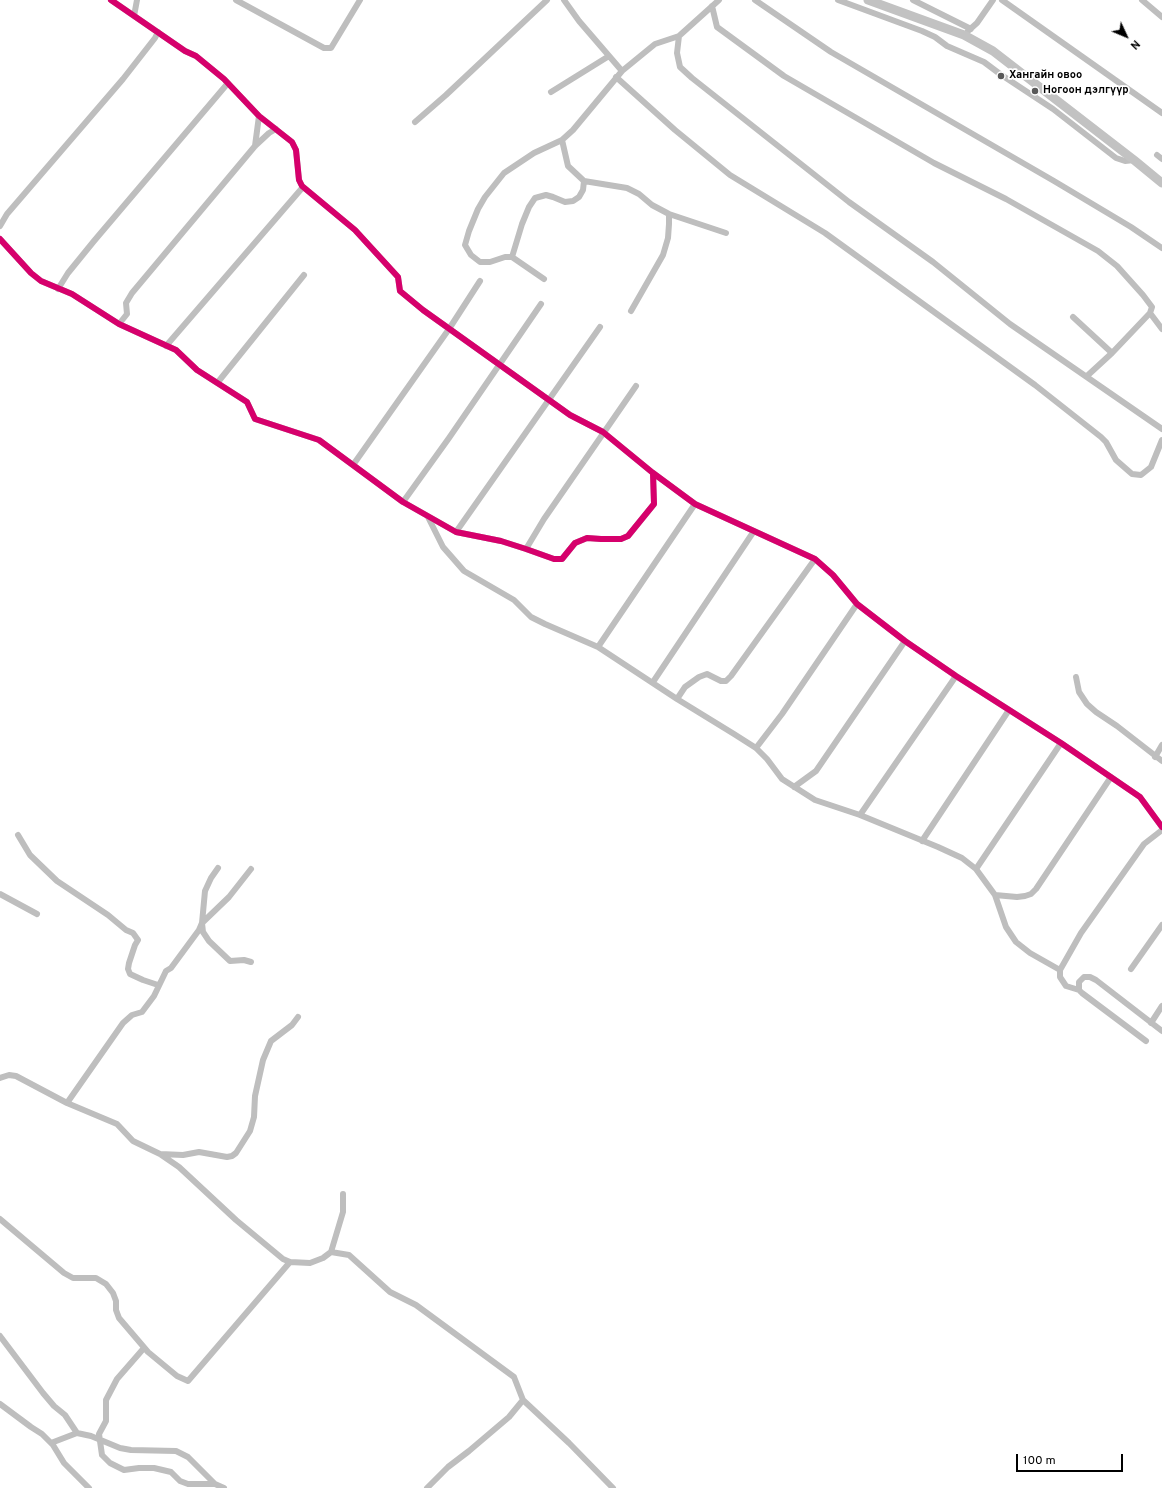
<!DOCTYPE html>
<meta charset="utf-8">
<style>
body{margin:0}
#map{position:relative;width:1162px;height:1488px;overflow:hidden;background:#fff;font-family:Overpass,sans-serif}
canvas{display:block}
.north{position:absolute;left:1106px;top:16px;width:40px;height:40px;-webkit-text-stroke:3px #fff;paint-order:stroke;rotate:134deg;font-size:11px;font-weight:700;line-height:16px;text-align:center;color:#000}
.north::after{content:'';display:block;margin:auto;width:14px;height:18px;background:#000;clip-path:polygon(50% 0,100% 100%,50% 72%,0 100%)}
.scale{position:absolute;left:1016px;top:1454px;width:107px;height:18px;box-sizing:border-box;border:2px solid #000;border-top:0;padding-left:5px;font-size:12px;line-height:14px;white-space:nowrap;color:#000;-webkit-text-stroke:3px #fff;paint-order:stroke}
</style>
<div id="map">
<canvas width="1162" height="1488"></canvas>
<div class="north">N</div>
<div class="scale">100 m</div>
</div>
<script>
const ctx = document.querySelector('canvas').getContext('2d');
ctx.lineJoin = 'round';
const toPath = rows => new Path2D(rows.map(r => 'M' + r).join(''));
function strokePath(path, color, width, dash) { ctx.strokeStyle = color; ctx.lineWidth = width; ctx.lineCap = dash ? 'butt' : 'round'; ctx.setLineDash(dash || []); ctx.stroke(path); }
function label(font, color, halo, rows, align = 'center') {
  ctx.font = font + ' Overpass,sans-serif'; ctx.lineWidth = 3.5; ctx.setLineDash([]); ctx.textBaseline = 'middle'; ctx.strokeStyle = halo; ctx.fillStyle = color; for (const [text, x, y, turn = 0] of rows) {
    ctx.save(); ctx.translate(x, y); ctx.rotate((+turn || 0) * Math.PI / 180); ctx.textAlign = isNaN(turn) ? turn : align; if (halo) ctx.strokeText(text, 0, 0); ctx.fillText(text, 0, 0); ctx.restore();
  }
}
strokePath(toPath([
 [111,0,185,51,196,56,224,79,259,116,292,142,296,150,299,180,302,186,355,230,398,277,400,291,423,310,570,415,603,432,653,473,695,504,815,559,833,575,857,604,905,641,956,676,1061,743,1140,797,1162,827],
 [236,0,324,48,331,48,360,0],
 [564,0,579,21,622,71],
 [755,0,831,52,1054,181,1131,227,1162,248],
 [838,0,922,31,935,37,947,46,984,62,1000,74,1053,109,1116,158,1125,161,1134,160],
 [913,0,971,29],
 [1002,0,1162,113],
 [1142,0,1162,17],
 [712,6,717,27,784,76,934,163,1006,199,1098,251,1117,266,1143,295,1152,307,1150,313,1112,353,1087,376],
 [134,16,137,0],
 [968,31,977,23,993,0],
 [679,36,677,53,680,67,692,78,849,202,933,262,1010,324,1162,429],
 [616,77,675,130,730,175,825,233,1035,385,1101,437,1106,442,1116,460,1132,474,1141,475,1151,467,1162,440],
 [551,92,609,56],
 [415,122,446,95,547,0],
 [562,140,568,166,584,181,627,188,639,194,652,205,669,214,726,233],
 [255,146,259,116],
 [1157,155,1162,159],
 [0,226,7,214,123,79,155,38,158,32],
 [0,239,31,273,41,281,72,294,119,324,176,350,197,370,247,402,255,419,319,440,403,502,456,532,501,541,526,549,554,559,562,559,575,543,587,538,601,539,621,539,628,536,654,504,653,473],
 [512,257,522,224,529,207,535,198,546,195,553,197,565,202,573,201,579,197,583,190,584,181],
 [544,279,512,257,505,257,490,262,480,262,471,255,465,245,469,231,478,209,485,197,504,173,534,153,562,140,573,130,622,71,655,44,679,36,719,0],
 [58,289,68,273,94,241,228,83],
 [631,311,663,255,668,238,669,224,669,214],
 [1150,313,1162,329],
 [1073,317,1112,353],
 [119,324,127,314,126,303,132,293,255,146,269,133,276,129],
 [166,346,303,187],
 [218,382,304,275],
 [353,465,449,329,480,281],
 [403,502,449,438,541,304],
 [428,517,443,547,464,571,514,600,531,617,545,624,598,647,677,699,734,734,756,748,767,759,782,779,815,800,860,815,938,847,962,858,976,869,995,895,1006,927,1016,942,1030,953,1060,970],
 [456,532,600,327],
 [526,549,544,519,636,386],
 [598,647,695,504],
 [1076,677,1079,692,1087,704,1096,712,1117,726,1162,761],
 [653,682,754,531],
 [677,699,685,687,699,677,707,674,721,681,726,681,731,676,815,559],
 [756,748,782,714,857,604],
 [1155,757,1162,745],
 [794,787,816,771,905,641],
 [860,815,956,676],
 [18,835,30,855,57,881,108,915,126,930,133,933,138,940,135,945,129,963,128,969,130,974,143,980,158,985],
 [922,841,1009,710],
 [251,869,229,897,202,923,203,932,209,941,230,961,244,960,251,962],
 [976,869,1061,743],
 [0,894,37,914],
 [995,895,1017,897,1025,896,1031,894,1036,889,1111,777],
 [1131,969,1162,925],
 [1079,990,1066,986,1060,977,1060,970,1081,933,1144,844,1162,830],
 [1151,1023,1162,1006],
 [1146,1041,1082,993,1079,990,1079,982,1084,977,1090,977,1096,980,1162,1031],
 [0,1078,9,1075,16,1076,67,1103,117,1124,133,1141,160,1154,179,1167,236,1220,283,1259,290,1262,310,1263,323,1258,331,1252,349,1255,390,1292,416,1305,514,1377,523,1400,569,1443,613,1488],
 [67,1103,123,1023,132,1015,142,1012,154,996,166,971,171,968,199,930,202,923,205,891,211,878,218,868],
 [160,1154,183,1155,199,1152,227,1157,232,1156,236,1153,250,1131,254,1117,255,1096,263,1060,271,1041,292,1025,298,1017],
 [0,1219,64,1273,73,1278,96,1278,106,1284,113,1293,116,1301,116,1310,119,1318,148,1352,177,1376,188,1381,290,1262],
 [331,1252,343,1212,343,1194],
 [0,1336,43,1393,54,1406,65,1415,77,1433],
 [144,1348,117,1379,106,1400,106,1421,99,1434,102,1455,110,1463,124,1470,139,1468,154,1468,171,1472,180,1481,188,1484,215,1484],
 [0,1404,31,1427,42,1434,53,1445,64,1463,89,1488],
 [51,1443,77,1433,91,1436,120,1448,131,1450,176,1451,188,1457,215,1484,224,1488],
 [427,1488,448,1467,469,1451,509,1417,523,1400]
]), '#bebebe', 6);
strokePath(toPath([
 [868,0,964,35,993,51,1134,160,1162,183]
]), '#c2c2c2', 9);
strokePath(toPath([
 [111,0,185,51,196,56,224,79,259,116,292,142,296,150,299,180,302,186,355,230,398,277,400,291,423,310,570,415,603,432,653,473,695,504,815,559,833,575,857,604,905,641,956,676,1061,743,1140,797,1162,827],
 [0,239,31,273,41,281,72,294,119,324,176,350,197,370,247,402,255,419,319,440,403,502,456,532,501,541,526,549,554,559,562,559,575,543,587,538,601,539,621,539,628,536,654,504,653,473]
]), '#d6006c', 6);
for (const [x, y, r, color] of [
 [1001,76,4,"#595959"],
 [1035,91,4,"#595959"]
]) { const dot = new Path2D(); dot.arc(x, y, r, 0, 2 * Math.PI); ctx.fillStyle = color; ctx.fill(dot); strokePath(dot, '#fff', 1.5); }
label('bold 11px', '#000', '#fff', [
 ["Хангайн овоо",1009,76],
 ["Ногоон дэлгүүр",1043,91]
], 'left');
</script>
